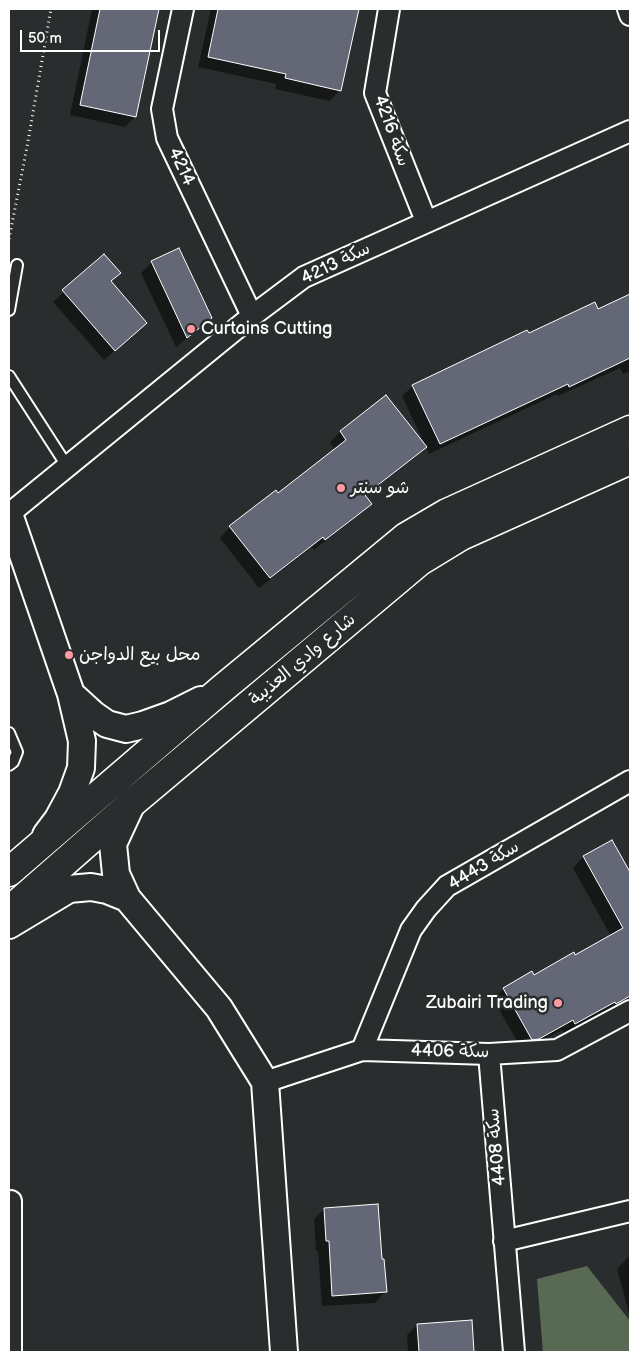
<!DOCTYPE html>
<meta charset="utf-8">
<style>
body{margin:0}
#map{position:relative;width:639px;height:1361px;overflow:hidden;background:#2a2d2e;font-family:"Balsamiq Sans",sans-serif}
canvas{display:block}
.frame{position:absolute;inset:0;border:10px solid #fff;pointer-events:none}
.scale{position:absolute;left:20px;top:30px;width:140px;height:22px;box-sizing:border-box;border:2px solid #fff;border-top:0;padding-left:6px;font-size:15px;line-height:18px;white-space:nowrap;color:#fff;-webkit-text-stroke:4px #2a2d2e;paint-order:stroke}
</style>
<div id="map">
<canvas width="639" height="1361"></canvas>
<div class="frame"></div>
<div class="scale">50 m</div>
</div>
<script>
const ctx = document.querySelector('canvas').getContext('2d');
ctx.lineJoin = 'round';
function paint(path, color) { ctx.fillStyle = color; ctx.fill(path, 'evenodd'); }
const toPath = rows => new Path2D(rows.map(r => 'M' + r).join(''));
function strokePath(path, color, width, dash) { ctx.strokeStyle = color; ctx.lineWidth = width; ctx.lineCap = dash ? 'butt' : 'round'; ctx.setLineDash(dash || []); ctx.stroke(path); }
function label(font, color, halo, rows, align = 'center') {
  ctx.font = font + ' "Balsamiq Sans","Playpen Sans Arabic",sans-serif'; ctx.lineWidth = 5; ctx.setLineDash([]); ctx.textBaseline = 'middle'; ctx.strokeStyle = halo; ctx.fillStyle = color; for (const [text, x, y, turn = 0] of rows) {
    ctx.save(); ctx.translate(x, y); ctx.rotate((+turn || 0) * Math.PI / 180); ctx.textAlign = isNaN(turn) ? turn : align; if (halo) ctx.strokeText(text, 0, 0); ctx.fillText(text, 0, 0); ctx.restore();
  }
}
paint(toPath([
 [587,1266,630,1321,630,1352,543,1352,537,1279]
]), '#596a54');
paint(toPath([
 [92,9,158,9,135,117,125,127,70,115],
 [211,9,357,9,340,90,330,101,275,89,276,84,198,67],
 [104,255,110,282,135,333,104,360,53,302],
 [152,262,210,318,176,347,141,273],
 [630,295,630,371,623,374,620,368,558,396,557,394,429,454,426,446,415,457,364,496,370,503,359,514,314,550,312,547,259,588,220,538,230,527,278,494,336,450,330,443,340,432,386,397,425,445,402,396,413,386,528,335,597,311],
 [611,841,630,875,630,999,605,1013,604,1011,564,1033,562,1030,527,1049,522,1050,493,999,504,989,534,977,611,936,573,868,583,857],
 [324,1209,381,1261,385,1292,375,1303,322,1306,318,1251,316,1251,314,1219],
 [630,1255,630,1317,617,1269],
 [470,1322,473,1352,408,1352,407,1335,417,1325]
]), '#0007');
const building = toPath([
 [100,9,159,9,136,117,80,105,100,9],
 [218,9,359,9,341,91,285,78,286,74,208,57,218,9],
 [179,248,212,318,187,338,151,261,179,248],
 [104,254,121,273,111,281,147,323,115,351,62,290,104,254],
 [630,294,630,358,569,387,568,384,440,444,412,385,527,330,529,333,595,302,598,309,630,294],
 [386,395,427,447,365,495,372,504,325,540,323,537,270,578,229,526,276,490,278,493,346,440,340,431,386,395],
 [612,840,630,872,630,996,616,1004,615,1002,575,1024,573,1020,539,1039,532,1040,503,988,532,971,534,975,574,952,575,955,623,928,583,856,612,840],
 [378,1204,382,1259,384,1259,387,1292,332,1296,329,1241,326,1241,324,1208,378,1204],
 [472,1320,474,1352,419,1352,417,1324,472,1320]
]);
paint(building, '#646776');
strokePath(building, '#fff', 1);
const service = toPath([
 [9,310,17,265],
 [9,376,67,466],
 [9,733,17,752,13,762,9,765]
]);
const minor = toPath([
 [183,9,162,109,167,138,252,316],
 [389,9,375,93,426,221],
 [628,9,630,15],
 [9,514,252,316,304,277,630,131],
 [362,1050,411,930,426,909,447,886,630,781],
 [489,1054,514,1352],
 [265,1082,362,1050,489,1054,557,1050,630,1011],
 [504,1241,630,1211],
 [11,1352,11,1201]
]);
const tertiary = toPath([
 [9,514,71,694,82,741,81,768,72,793,58,819,46,835],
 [71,694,94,715,107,724,126,729,143,725,171,715,201,700],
 [132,803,113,844,116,874,127,898,219,1008,265,1082,284,1352],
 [9,925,69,889,91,887,107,890,127,898]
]);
const primary = toPath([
 [9,872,223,688,406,537,447,513,630,430],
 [9,911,132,803,420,561,461,536,630,460]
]);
strokePath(service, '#fff', 14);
strokePath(minor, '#fff', 24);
strokePath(tertiary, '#fff', 30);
strokePath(primary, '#fff', 31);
strokePath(toPath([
 [9,239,27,147,51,9]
]), '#fff', 3, [1, 4]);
strokePath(service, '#2a2d2e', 10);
strokePath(minor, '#2a2d2e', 20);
strokePath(tertiary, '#2a2d2e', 26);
strokePath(primary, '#2a2d2e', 28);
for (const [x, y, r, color] of [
 [191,329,5,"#ff9aa2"],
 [341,488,5,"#ff9aa2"],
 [69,655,5,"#ff9aa2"],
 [558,1003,5,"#ff9aa2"]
]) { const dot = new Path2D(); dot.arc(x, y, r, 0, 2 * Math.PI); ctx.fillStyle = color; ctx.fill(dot); strokePath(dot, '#2a2d2e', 2); }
label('18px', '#fff', '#2a2d2e', [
 ["سكة 4216",391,131,70],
 ["4214",181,167,65],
 ["سكة 4213",336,264,-26],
 ["شارع وادي العذيبة",303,660,-40],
 ["سكة 4443",484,866,-31],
 ["سكة 4406",450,1052,1],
 ["سكة 4408",497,1147,-95]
]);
label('18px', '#fff', '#2a2d2e', [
 ["Curtains Cutting",201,329],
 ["شو سنتر",351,488],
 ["محل بيع الدواجن",79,655],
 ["Zubairi Trading",548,1003,"right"]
], 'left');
</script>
